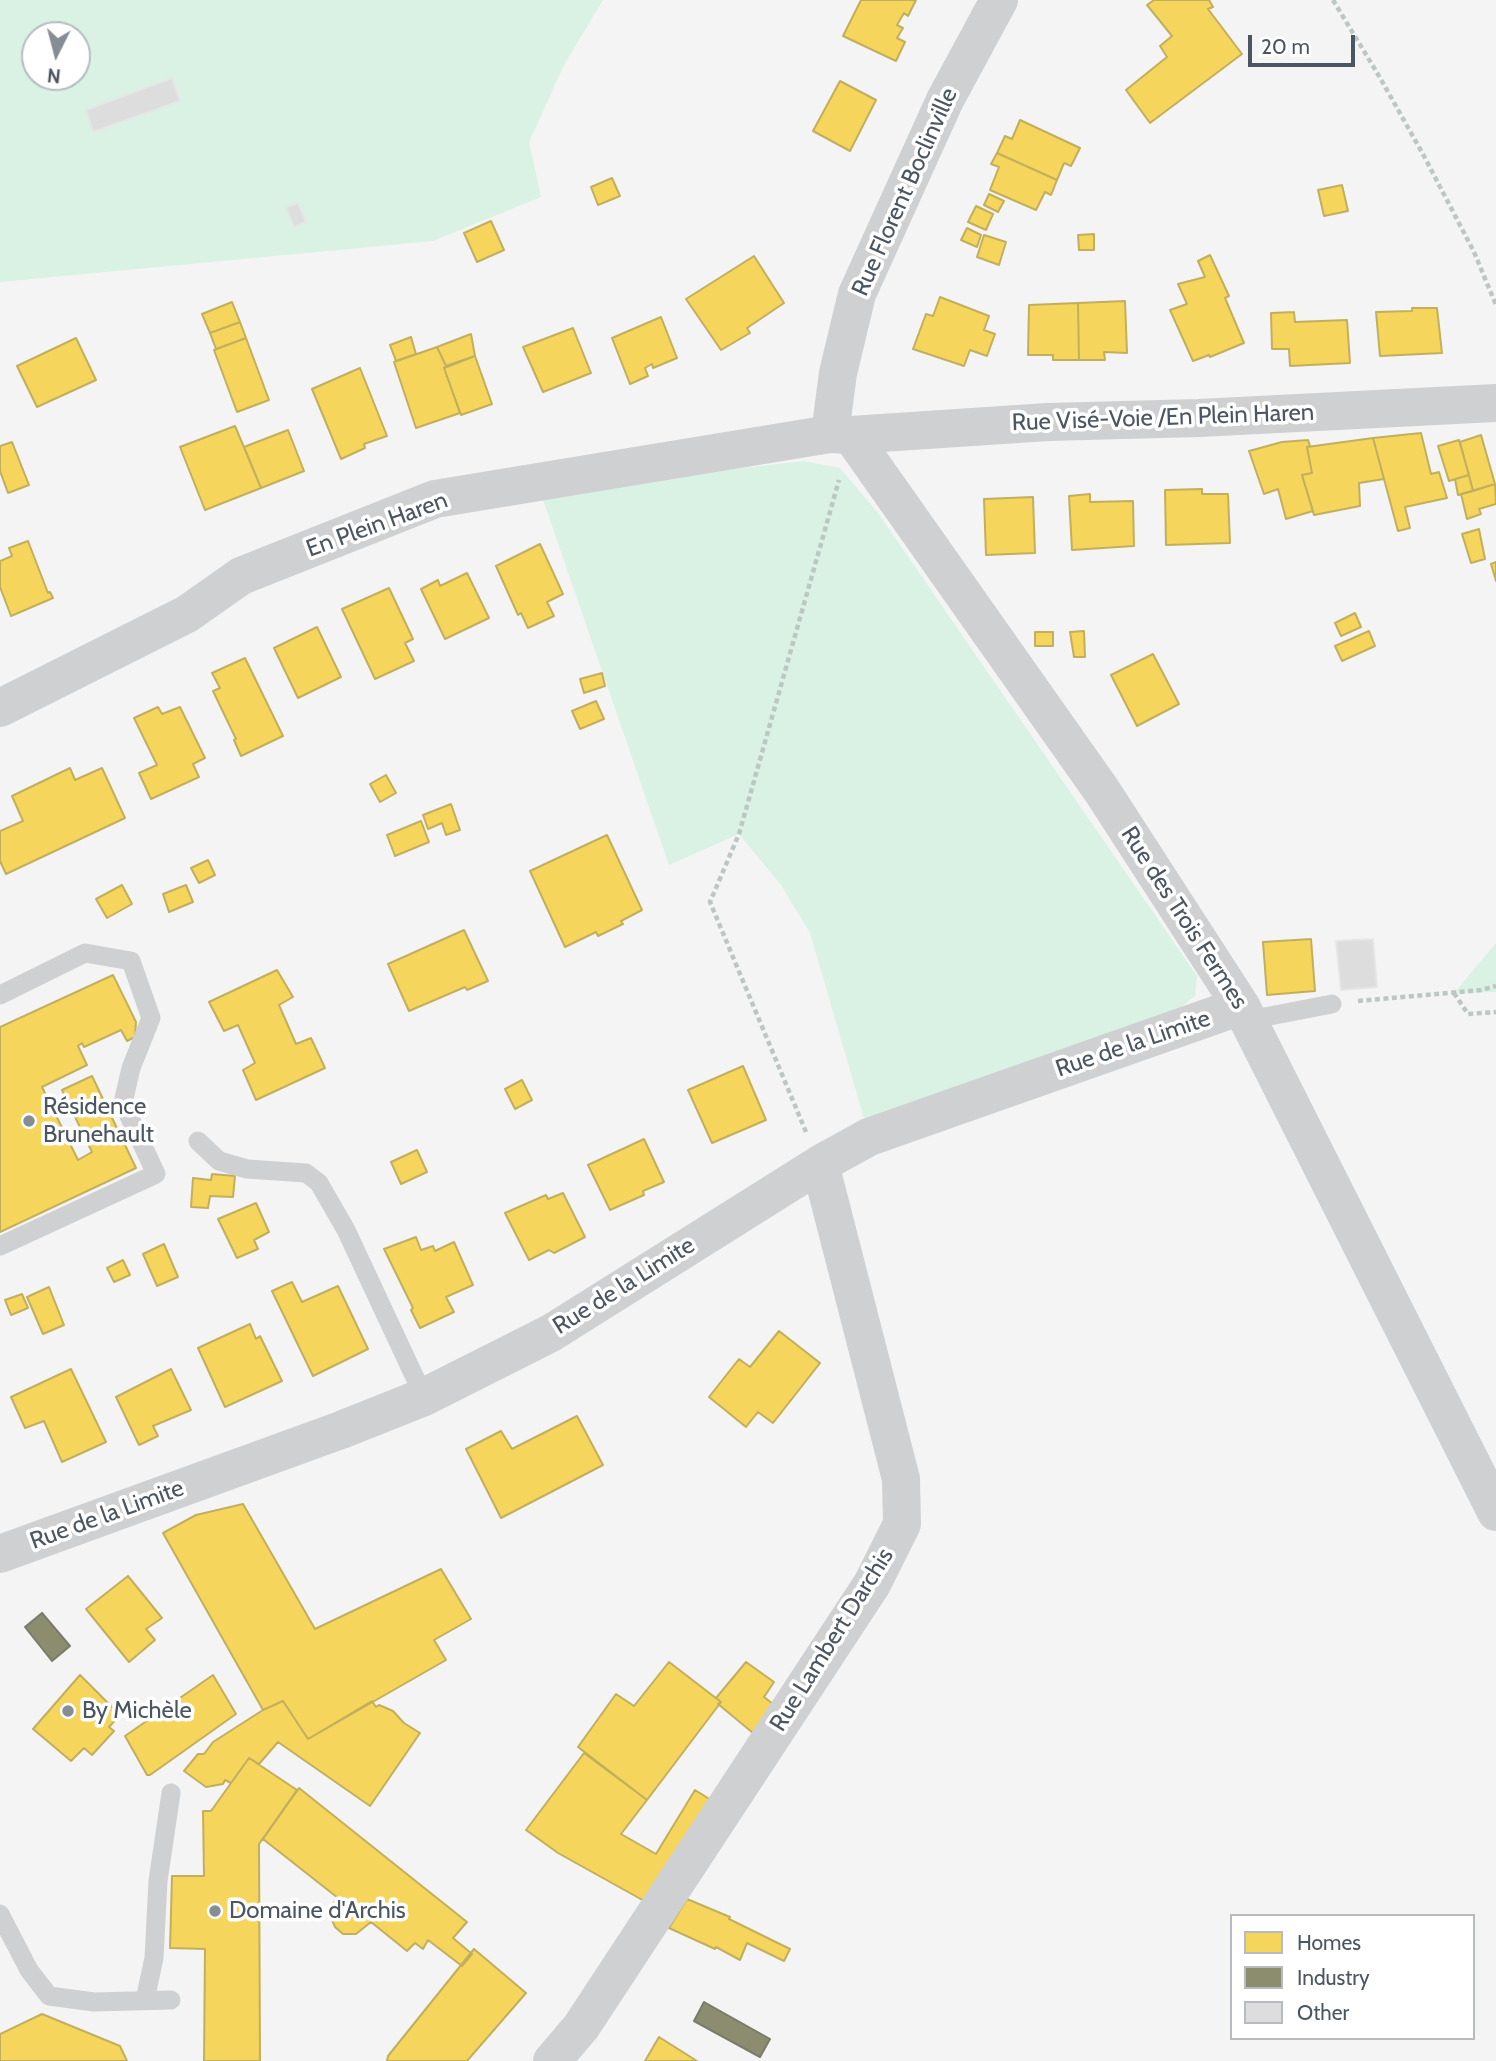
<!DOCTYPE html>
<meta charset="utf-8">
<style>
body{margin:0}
#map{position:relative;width:1496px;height:2061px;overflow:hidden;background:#f4f4f4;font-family:Cabin,sans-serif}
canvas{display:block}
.legend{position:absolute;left:1230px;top:1914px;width:245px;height:126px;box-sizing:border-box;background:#fff;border:2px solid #b7bbc0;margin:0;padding:9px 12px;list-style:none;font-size:21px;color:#4a5661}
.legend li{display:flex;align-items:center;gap:14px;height:35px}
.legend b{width:35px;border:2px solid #b7bbc0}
.north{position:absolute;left:21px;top:21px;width:70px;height:70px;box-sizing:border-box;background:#fff;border:2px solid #b7bbc0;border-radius:50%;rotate:186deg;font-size:19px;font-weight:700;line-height:28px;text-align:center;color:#4a5661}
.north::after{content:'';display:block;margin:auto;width:24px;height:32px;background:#868d94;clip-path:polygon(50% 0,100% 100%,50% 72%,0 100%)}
.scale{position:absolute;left:1248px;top:35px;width:107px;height:32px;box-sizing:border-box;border:4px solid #4a5661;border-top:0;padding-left:9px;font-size:21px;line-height:24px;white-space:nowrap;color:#4a5661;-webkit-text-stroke:5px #fff;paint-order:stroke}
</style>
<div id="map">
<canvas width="1496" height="2061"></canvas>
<ul class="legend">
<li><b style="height:19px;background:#f6d55c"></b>Homes</li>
<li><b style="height:19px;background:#8c8c6e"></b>Industry</li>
<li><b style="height:19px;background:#ddddde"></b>Other</li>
</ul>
<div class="north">N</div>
<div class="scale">20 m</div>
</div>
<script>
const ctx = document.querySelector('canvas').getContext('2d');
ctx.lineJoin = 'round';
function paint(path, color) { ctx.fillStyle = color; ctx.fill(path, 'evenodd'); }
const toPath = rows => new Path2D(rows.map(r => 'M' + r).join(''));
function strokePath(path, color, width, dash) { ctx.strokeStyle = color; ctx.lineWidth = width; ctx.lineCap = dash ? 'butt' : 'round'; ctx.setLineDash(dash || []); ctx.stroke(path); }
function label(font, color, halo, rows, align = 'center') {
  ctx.font = font + ' Cabin,sans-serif'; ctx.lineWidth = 7; ctx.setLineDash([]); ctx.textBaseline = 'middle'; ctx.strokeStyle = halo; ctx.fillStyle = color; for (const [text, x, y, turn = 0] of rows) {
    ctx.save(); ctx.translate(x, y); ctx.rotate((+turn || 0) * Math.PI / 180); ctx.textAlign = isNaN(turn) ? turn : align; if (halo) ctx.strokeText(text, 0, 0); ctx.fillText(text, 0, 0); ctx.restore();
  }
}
paint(toPath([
 [0,0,603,0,565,63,529,142,541,197,433,241,0,282],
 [35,35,77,35,77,77,35,77],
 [804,461,840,468,878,513,1197,976,1195,996,1170,1016,866,1125,810,933,781,885,739,834,669,865,540,491],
 [1496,943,1496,992,1454,993]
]), '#d9f2e3');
const homes = toPath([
 [861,0,916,0,908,16,904,13,897,25,903,28,897,38,905,42,896,61,843,36,861,0],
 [1154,0,1209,0,1213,7,1208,9,1242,54,1150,123,1126,90,1167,57,1160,46,1172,36,1147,5,1154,0],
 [840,81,876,100,850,151,813,131,840,81],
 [1020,120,1080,148,1071,166,1064,163,1057,180,997,153,1005,136,1012,139,1020,120],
 [997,153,1057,180,1051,195,1045,192,1036,210,990,190,999,167,991,164,997,153],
 [612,178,620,196,598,205,591,187,612,178],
 [1342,185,1348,211,1324,216,1318,190,1342,185],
 [989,194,1004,201,998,212,984,205,989,194],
 [976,206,993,214,986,230,968,222,976,206],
 [491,221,504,250,477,262,464,233,491,221],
 [967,228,981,235,977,247,961,240,967,228],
 [1094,234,1094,250,1079,250,1078,235,1094,234],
 [984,235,1006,242,999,265,977,257,984,235],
 [1210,255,1229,296,1225,298,1244,343,1210,357,1209,355,1193,361,1170,310,1187,304,1178,284,1205,277,1198,261,1210,255],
 [754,256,784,303,747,328,750,333,721,350,686,299,754,256],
 [940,297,989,316,984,330,995,334,987,356,970,350,964,366,913,349,926,314,933,316,940,297],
 [1125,301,1127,353,1104,352,1105,360,1079,360,1078,303,1125,301],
 [232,302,240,322,210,333,202,314,232,302],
 [1078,303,1079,360,1053,360,1053,355,1028,355,1029,305,1078,303],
 [1412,308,1437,308,1442,353,1380,356,1376,312,1412,311,1412,308],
 [1294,312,1295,322,1347,320,1350,363,1290,366,1289,349,1272,349,1271,313,1294,312],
 [661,317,677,358,653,368,652,364,645,368,648,376,630,384,612,338,661,317],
 [240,322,246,338,216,349,210,333,240,322],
 [573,328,591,373,543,392,523,347,573,328],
 [471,334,475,356,446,366,437,347,471,334],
 [411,337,416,354,396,361,390,345,411,337],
 [76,338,96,380,37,407,17,366,76,338],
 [246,338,269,400,237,412,214,350,246,338],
 [437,347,446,366,444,368,460,413,416,428,394,362,437,347],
 [475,356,492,404,461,415,444,368,475,356],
 [360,368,387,436,364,444,365,448,341,459,312,389,360,368],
 [235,426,261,488,205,510,180,447,235,426],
 [288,430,304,471,261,488,244,447,288,430],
 [1421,433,1431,474,1439,472,1447,498,1405,507,1410,528,1398,531,1373,438,1421,433],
 [1481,435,1495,484,1473,491,1460,442,1481,435],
 [1373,438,1384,479,1359,483,1360,506,1314,515,1302,475,1312,473,1307,447,1373,438],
 [1308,440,1310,446,1307,447,1312,473,1302,475,1313,511,1286,519,1278,489,1264,494,1249,451,1282,442,1308,440],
 [1459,440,1469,475,1449,481,1438,446,1459,440],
 [12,442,29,485,8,493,0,471,0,446,12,442],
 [1469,475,1473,491,1458,495,1455,479,1469,475],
 [1495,484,1496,504,1479,509,1481,514,1467,519,1461,494,1495,484],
 [1202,489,1202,494,1228,494,1230,543,1166,545,1165,490,1202,489],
 [1090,494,1090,502,1133,501,1134,546,1072,550,1069,496,1090,494],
 [1033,497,1035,553,986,555,984,499,1033,497],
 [1479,529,1485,559,1471,563,1462,534,1479,529],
 [28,541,48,593,50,592,53,598,11,616,0,587,0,561,12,556,9,548,28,541],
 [540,544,563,594,547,602,554,616,528,628,521,613,518,615,496,566,540,544],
 [1496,562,1496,581,1491,564,1496,562],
 [467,573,489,618,445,639,421,589,438,580,440,586,467,573],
 [389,588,413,639,405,643,414,661,375,679,342,609,389,588],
 [1355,613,1361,627,1341,636,1335,623,1355,613],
 [317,627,341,677,298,698,274,648,317,627],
 [1084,631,1085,657,1074,657,1070,632,1084,631],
 [1369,631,1375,646,1342,661,1335,646,1369,631],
 [1035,632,1053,632,1053,646,1035,646,1035,632],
 [1153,654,1179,704,1137,726,1111,675,1153,654],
 [245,658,283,736,241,756,234,740,236,739,213,691,220,688,212,673,245,658],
 [602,673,605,686,584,693,580,679,602,673],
 [596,701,604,719,580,729,572,711,596,701],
 [158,707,162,714,180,707,205,758,193,764,199,777,151,799,139,773,157,765,134,718,158,707],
 [70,768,75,780,102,768,125,818,6,874,0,861,0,831,23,821,12,796,70,768],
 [386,775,396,793,380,802,370,784,386,775],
 [451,804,460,830,446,835,442,823,428,829,423,815,451,804],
 [421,821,429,842,395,856,387,835,421,821],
 [607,835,642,910,621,921,623,924,598,936,596,932,565,947,530,871,607,835],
 [208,860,215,875,199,883,191,868,208,860],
 [122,885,132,904,107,918,96,899,122,885],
 [186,885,193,902,169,912,163,894,186,885],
 [464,930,488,981,467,990,465,987,409,1011,388,964,464,930],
 [1311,939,1315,991,1267,995,1263,942,1311,939],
 [277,970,293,997,279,1005,296,1044,311,1038,325,1068,256,1100,243,1070,255,1063,238,1025,224,1031,209,1002,277,970],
 [113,975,136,1022,135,1037,127,1041,121,1030,84,1047,82,1043,78,1046,87,1065,42,1087,78,1160,92,1152,62,1090,92,1076,136,1168,0,1232,0,1027,113,975],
 [743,1066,766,1120,712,1143,688,1090,743,1066],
 [522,1080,532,1100,515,1109,505,1089,522,1080],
 [644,1139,664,1182,643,1191,644,1195,610,1210,588,1165,644,1139],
 [417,1150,427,1172,401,1184,391,1162,417,1150],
 [212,1174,235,1176,233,1197,210,1196,208,1208,191,1207,193,1178,211,1180,212,1174],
 [563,1193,585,1237,554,1253,549,1250,529,1260,505,1213,546,1195,548,1199,563,1193],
 [256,1203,269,1232,254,1240,258,1249,237,1258,218,1219,256,1203],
 [416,1237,421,1250,433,1246,435,1251,454,1242,473,1285,446,1297,454,1312,420,1328,411,1310,413,1308,384,1249,416,1237],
 [164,1244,178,1277,157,1286,143,1254,164,1244],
 [123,1260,130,1275,114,1282,107,1268,123,1260],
 [292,1282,302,1302,338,1286,368,1349,313,1376,272,1291,292,1282],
 [49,1287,64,1325,43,1334,27,1297,49,1287],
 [22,1294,28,1308,11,1315,5,1300,22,1294],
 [250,1324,256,1339,260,1336,282,1381,225,1407,198,1348,250,1324],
 [779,1331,820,1363,773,1423,758,1412,746,1427,709,1397,739,1359,750,1367,779,1331],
 [71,1369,106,1442,62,1462,44,1421,25,1428,11,1397,71,1369],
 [171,1369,191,1410,153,1426,158,1436,139,1445,116,1397,171,1369],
 [577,1416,603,1465,501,1518,466,1449,501,1431,512,1449,577,1416],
 [243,1504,315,1629,441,1569,471,1619,434,1640,446,1660,308,1739,283,1701,263,1710,163,1533,196,1515,243,1504],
 [128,1576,162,1618,146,1629,155,1640,129,1662,86,1609,128,1576],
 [669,1662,721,1702,647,1800,578,1747,616,1694,634,1706,669,1662],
 [746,1662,774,1682,764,1697,773,1704,753,1733,718,1704,721,1702,716,1698,746,1662],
 [80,1675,120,1715,109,1727,114,1731,92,1755,84,1748,71,1761,33,1729,80,1675],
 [213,1675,236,1714,150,1775,147,1775,125,1736,213,1675],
 [283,1701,308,1739,372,1701,376,1707,379,1705,393,1711,404,1723,420,1733,370,1806,278,1742,259,1764,249,1758,231,1783,225,1780,223,1784,206,1787,184,1771,198,1754,204,1754,213,1742,263,1710,283,1701],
 [584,1753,647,1800,621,1834,656,1854,695,1790,711,1800,646,1902,558,1853,526,1830,584,1753],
 [249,1758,297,1790,259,1844,260,2061,204,2061,205,1949,170,1948,172,1876,204,1876,203,1811,211,1811,249,1758],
 [299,1788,467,1922,453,1938,472,1954,462,1966,428,1940,423,1949,415,1943,407,1951,371,1922,356,1934,343,1934,335,1927,330,1915,333,1904,338,1898,263,1839,299,1788],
 [687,1899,730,1917,729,1919,790,1949,784,1961,747,1943,740,1960,716,1947,715,1949,669,1928,687,1899],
 [474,1949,526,1993,467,2061,387,2061,388,2056,474,1949],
 [42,2014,120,2046,127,2061,0,2061,0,2034,42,2014],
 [659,2037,697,2061,645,2061,659,2037]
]);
paint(homes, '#f6d55c');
strokePath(homes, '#c2af5e', 2);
const industry = toPath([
 [42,1613,70,1646,52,1661,25,1627,42,1613],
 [704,2002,770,2039,760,2057,694,2021,704,2002]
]);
paint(industry, '#8c8c6e');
strokePath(industry, '#787c6a', 2);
const building = toPath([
 [172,78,180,101,93,132,86,110,172,78],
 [298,203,306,222,294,227,286,207,298,203],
 [1373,939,1377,987,1341,990,1336,941,1373,939]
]);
paint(building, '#ddddde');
strokePath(building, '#e5e6e7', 2);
strokePath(toPath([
 [1333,0,1379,76,1424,156,1474,252,1496,305],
 [1454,993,1468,1014,1496,1012],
 [1358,1001,1481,990,1496,986],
 [806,1132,710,902,739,834,839,480]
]), '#bcc7c4', 4.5, [5, 3.5]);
strokePath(toPath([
 [0,995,85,953,131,961,151,1018,131,1068,123,1103,156,1174,0,1246],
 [1249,1020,1332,1004],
 [198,1141,219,1161,247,1169,306,1173,319,1183,346,1230,424,1397],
 [0,1914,29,1970,49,1996,94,2002,171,2000],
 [145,2000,154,1958,158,1881,171,1793]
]), '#ced0d2', 19);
strokePath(toPath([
 [830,434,838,373,857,294,945,100,999,0],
 [851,435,1102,791,1241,1006,1496,1512],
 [0,1554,341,1430,424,1397,551,1333,820,1164,869,1137,1241,1006],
 [552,2061,581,2027,872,1584,902,1524,901,1479,820,1164]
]), '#ced0d2', 38);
strokePath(toPath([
 [0,708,187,614,241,576,435,499,830,434,851,435,1048,422,1199,418,1496,403]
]), '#ced0d2', 38);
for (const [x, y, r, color] of [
 [29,1121,7,"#868d94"],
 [68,1711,7,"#868d94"],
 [215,1911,7,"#868d94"]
]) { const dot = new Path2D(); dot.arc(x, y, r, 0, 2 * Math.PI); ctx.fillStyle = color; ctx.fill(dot); strokePath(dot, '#fff', 2.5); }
label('24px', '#4a5661', '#fff', [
 ["Rue Florent Boclinville",905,192,-66],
 ["Rue Visé-Voie /En Plein Haren",1163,418,-2],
 ["En Plein Haren",377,525,-20],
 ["Rue des Trois Fermes",1184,918,57],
 ["Rue de la Limite",1133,1044,-19],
 ["Rue de la Limite",624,1286,-32],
 ["Rue de la Limite",107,1515,-20],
 ["Rue Lambert Darchis",832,1640,-58]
]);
label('24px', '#4a5661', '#fff', [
 ["Résidence",43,1107],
 ["Brunehault",43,1135],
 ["By Michèle",82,1711],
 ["Domaine d'Archis",229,1911]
], 'left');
</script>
